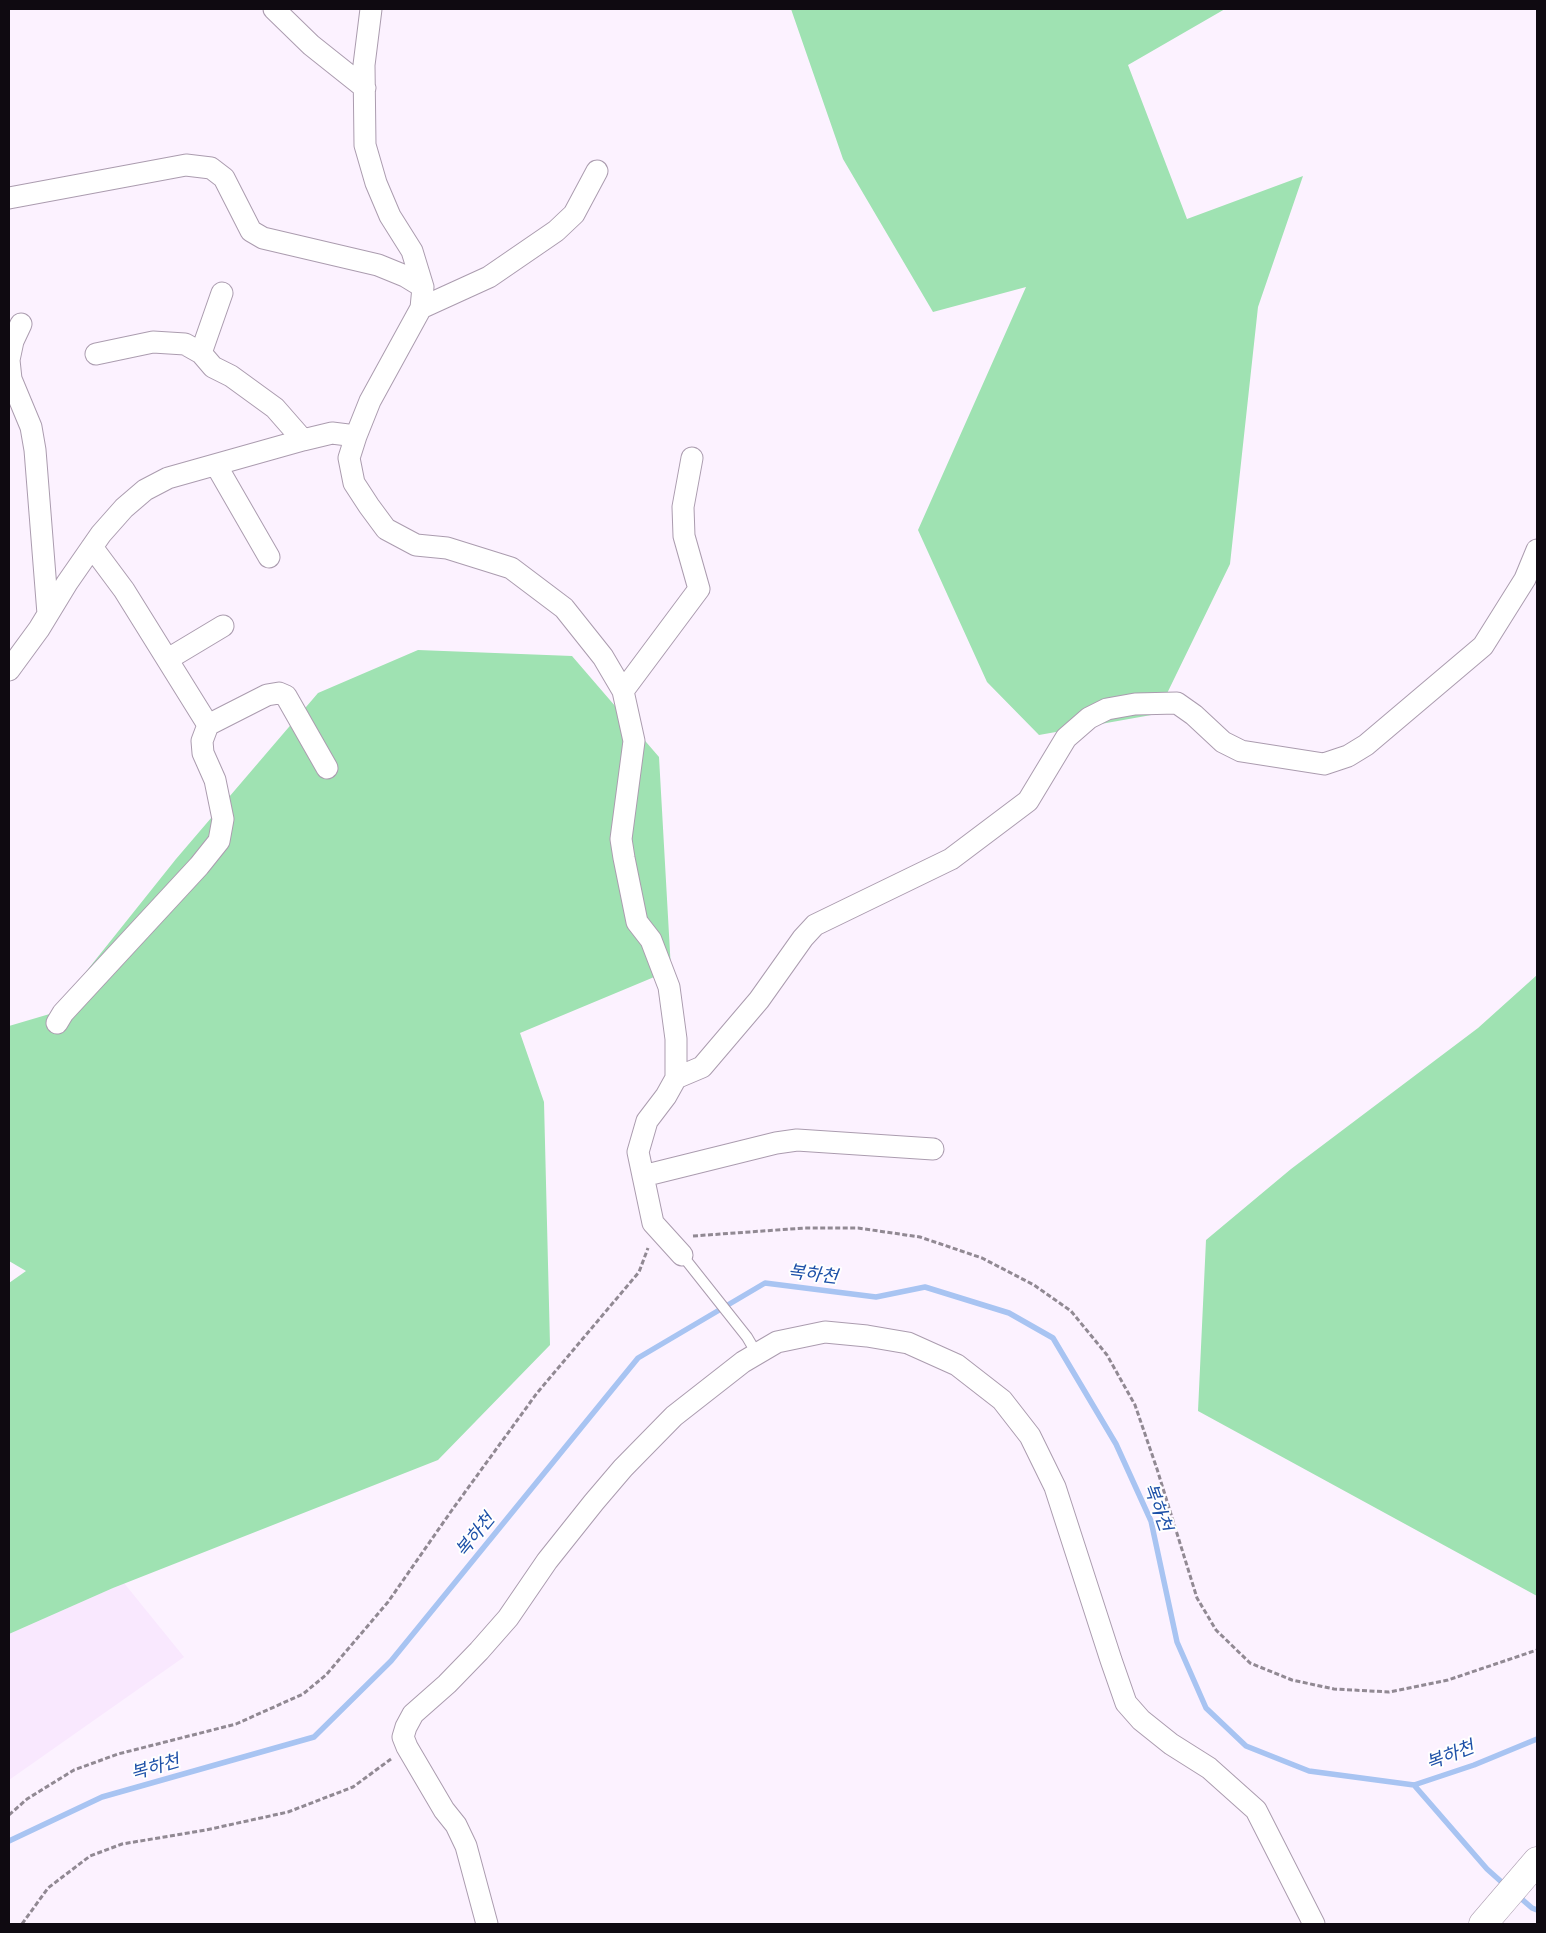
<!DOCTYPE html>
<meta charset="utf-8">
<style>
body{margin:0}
#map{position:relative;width:1546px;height:1933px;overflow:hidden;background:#fcf2ff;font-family:Ubuntu,sans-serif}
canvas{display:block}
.frame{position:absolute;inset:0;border:10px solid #0f0a11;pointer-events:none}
</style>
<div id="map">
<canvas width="1546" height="1933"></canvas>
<div class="frame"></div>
</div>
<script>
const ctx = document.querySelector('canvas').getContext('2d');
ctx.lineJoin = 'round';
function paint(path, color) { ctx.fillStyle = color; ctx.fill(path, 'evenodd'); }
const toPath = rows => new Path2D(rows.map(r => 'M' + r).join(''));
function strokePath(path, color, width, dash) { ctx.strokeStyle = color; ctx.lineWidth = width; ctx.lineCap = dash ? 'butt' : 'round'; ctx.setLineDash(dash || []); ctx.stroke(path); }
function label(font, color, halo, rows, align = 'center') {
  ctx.font = font + ' Ubuntu,"Noto Sans KR",sans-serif'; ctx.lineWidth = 4; ctx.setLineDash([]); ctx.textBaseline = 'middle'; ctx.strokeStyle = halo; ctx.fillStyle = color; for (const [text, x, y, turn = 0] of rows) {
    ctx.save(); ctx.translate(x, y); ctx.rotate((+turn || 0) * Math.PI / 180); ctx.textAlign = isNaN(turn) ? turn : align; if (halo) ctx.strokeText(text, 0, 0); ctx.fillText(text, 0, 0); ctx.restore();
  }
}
paint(toPath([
 [124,1583,184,1657,9,1780,9,1634]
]), '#f9e8fe');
paint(toPath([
 [791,9,1225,9,1128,65,1187,219,1303,176,1258,307,1230,564,1157,714,1039,735,987,682,918,530,1026,287,933,312,843,159],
 [418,650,572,656,659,757,671,970,520,1033,544,1102,550,1345,438,1460,113,1588,9,1634,9,1283,26,1271,9,1261,9,1026,53,1013,176,859,318,693],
 [1537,975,1537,1596,1198,1411,1206,1240,1291,1169,1478,1028]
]), '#9fe2b2');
strokePath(toPath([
 [1414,1785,1487,1869,1506,1886],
 [9,1841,102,1797,314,1737,391,1661,638,1358,765,1283,876,1297,925,1287,1009,1313,1053,1338,1116,1444,1151,1521,1177,1642,1206,1708,1246,1746,1309,1771,1414,1785,1474,1765,1537,1739],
 [1517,1895,1532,1908,1537,1910]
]), '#a8c4f2', 5.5);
const lane = toPath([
 [682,1255,747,1337,757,1354]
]);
const street = toPath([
 [274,9,311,45,365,88],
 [371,9,364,65,365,145,376,183,390,216,412,251,423,287,421,308,370,401,356,436,349,458,354,483,369,506,386,529,416,545,447,548,511,568,564,608,603,657,623,691,634,741,621,839,624,858,637,922,651,940,669,987,676,1039,676,1078,666,1096,647,1121,638,1152,653,1223,682,1255],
 [9,198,186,165,211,168,224,178,251,231,263,238,378,265,405,276,423,287],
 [421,308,489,277,556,231,574,214,597,171],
 [21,324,13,341,9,360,11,379,31,427,35,450,48,614],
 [201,353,222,293],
 [96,354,153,342,185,344,201,353,213,367,231,376,275,408,303,440],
 [216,465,269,557],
 [92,547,124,590,208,725],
 [168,659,223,626],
 [9,670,39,629,67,583,101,534,124,508,145,490,168,478,303,440,332,433,356,436],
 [623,691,699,589,684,536,683,507,692,458],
 [57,1023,63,1013,199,866,219,841,223,819,215,780,203,753,202,741,208,725,267,695,279,693,286,696,327,768],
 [676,1078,702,1067,759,1000,803,938,815,925,951,859,1028,801,1066,738,1089,718,1107,709,1135,704,1177,703,1194,715,1223,742,1241,751,1324,764,1348,756,1366,745,1483,646,1525,579,1537,550],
 [643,1176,776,1143,797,1140,933,1149],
 [487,1924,466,1846,456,1825,444,1810,407,1747,403,1737,406,1727,413,1714,447,1684,479,1651,508,1618,547,1561,594,1502,623,1468,674,1416,743,1362,777,1342,825,1332,867,1336,908,1343,957,1365,1002,1400,1030,1436,1055,1487,1111,1660,1126,1703,1141,1720,1171,1744,1209,1768,1256,1810,1314,1924]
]);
const secondary = toPath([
 [1483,1924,1537,1861]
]);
strokePath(lane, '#ab9caf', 12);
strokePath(street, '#ab9caf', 23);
strokePath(secondary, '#ab9caf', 29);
strokePath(toPath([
 [693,1236,805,1228,858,1228,920,1237,982,1258,1034,1285,1071,1311,1107,1355,1135,1405,1157,1469,1197,1598,1216,1630,1250,1663,1292,1680,1334,1689,1389,1692,1448,1680,1537,1650],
 [9,1815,27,1799,74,1770,118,1754,236,1724,303,1694,326,1675,388,1602,452,1510,537,1393,639,1272,648,1248],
 [22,1924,48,1888,90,1856,122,1844,206,1830,288,1812,353,1787,391,1759]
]), '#918993', 3, [5, 2.5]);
strokePath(lane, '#fff', 10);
strokePath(street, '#fff', 21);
strokePath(secondary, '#fff', 28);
label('italic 18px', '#1d50a8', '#fff', [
 ["복하천",813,1274,7],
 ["복하천",1158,1507,70],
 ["복하천",475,1535,-51],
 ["복하천",1450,1755,-21],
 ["복하천",155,1767,-16]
]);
</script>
